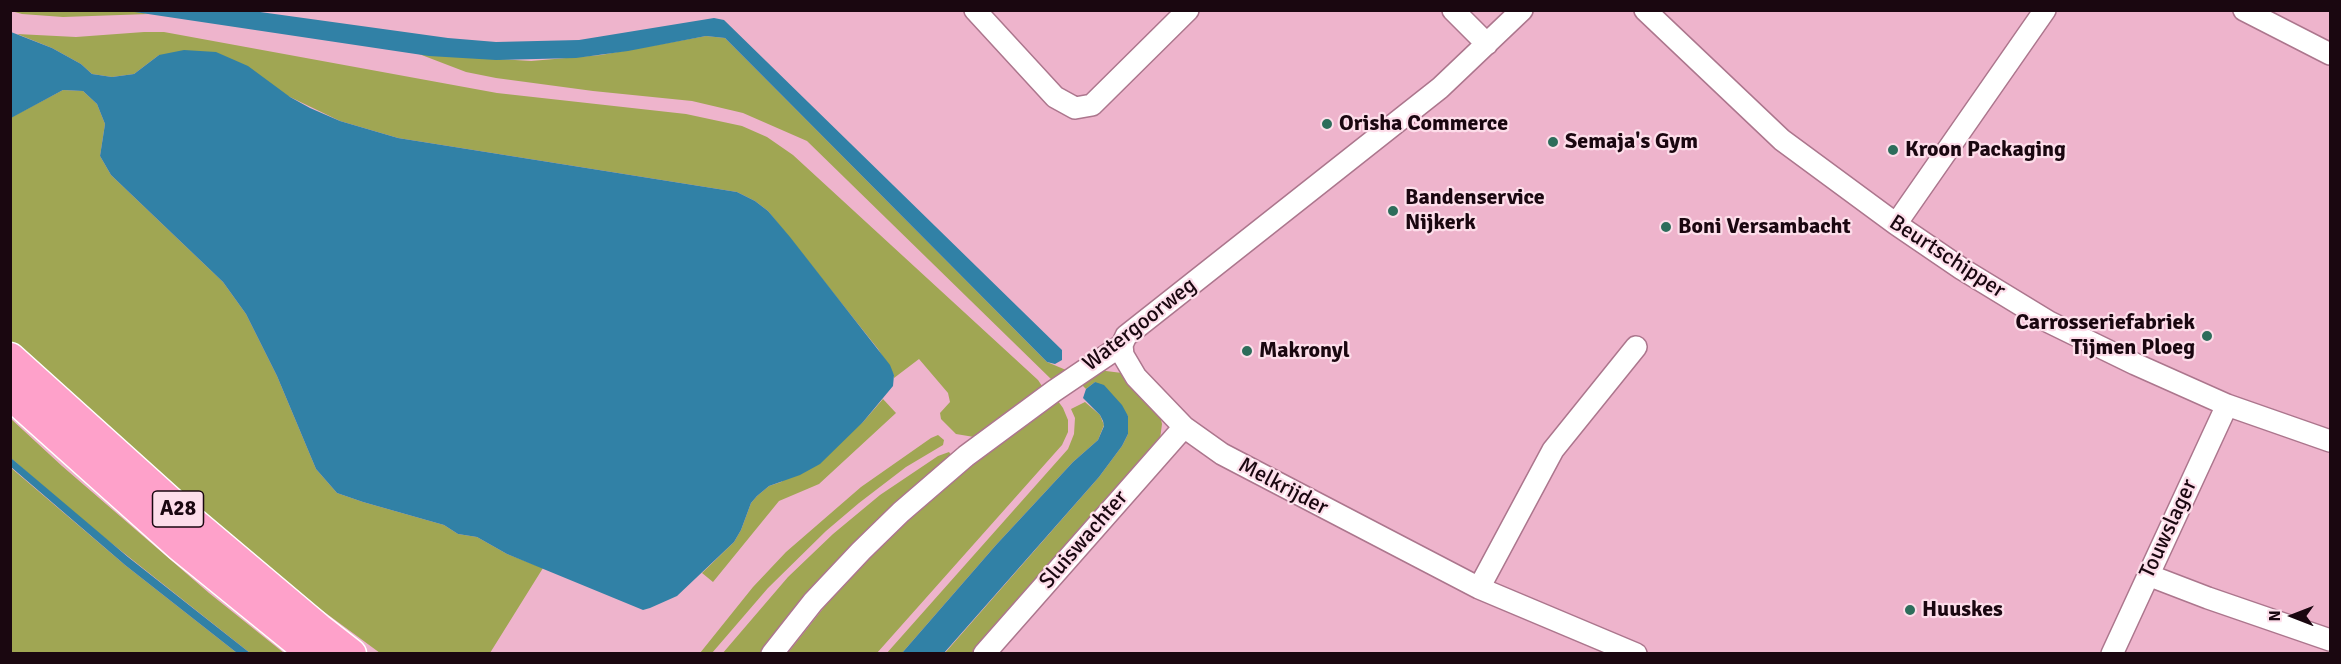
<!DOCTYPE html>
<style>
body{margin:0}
#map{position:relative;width:2341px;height:664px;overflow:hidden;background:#eeb4cc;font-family:Signika,sans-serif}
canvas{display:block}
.frame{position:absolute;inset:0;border:12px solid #1a0710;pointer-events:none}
.north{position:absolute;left:2263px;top:586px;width:60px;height:60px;-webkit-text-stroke:4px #fddeea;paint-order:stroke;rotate:270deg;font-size:16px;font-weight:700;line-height:24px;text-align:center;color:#1a0710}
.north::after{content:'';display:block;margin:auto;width:21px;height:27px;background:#1a0710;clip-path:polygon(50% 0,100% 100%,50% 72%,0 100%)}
</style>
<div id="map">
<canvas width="2341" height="664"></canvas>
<div class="frame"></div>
<div class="north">N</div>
</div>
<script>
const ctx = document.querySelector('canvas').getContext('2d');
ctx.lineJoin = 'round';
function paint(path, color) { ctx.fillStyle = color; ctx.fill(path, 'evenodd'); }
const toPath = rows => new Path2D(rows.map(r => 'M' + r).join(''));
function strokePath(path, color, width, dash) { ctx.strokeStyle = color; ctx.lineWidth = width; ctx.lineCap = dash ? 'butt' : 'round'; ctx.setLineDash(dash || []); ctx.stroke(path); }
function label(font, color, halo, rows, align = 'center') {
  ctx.font = font + ' Signika,sans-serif'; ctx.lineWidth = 4.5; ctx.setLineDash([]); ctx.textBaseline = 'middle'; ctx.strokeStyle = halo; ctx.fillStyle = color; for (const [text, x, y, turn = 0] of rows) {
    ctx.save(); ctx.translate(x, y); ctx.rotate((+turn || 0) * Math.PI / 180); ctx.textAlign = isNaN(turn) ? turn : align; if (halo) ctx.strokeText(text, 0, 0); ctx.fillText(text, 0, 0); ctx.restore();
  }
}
paint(toPath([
 [127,10,149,14,63,17,22,14,11,11],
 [144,32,164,32,497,93,686,114,742,126,767,137,793,155,1038,380,1044,389,980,436,974,437,956,434,941,419,940,413,950,402,948,393,919,359,894,378,894,375,878,349,768,211,755,201,737,192,398,138,340,121,290,97,159,55,134,74,112,77,92,74,81,64,52,48,17,34,76,37],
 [706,36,725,38,1047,362,1066,370,1052,380,807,141,743,113,692,101,593,91,496,78,466,72,419,54,531,61,601,55],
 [63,90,83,91,97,104,105,124,100,156,111,175,223,282,246,314,277,376,316,469,337,493,363,502,444,525,458,534,477,537,507,554,543,568,490,653,380,653,255,561,56,389,11,343,10,118],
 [1098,370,1122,373,1160,415,1162,424,1160,439,974,653,944,654,1099,477,1122,446,1128,434,1128,416,1095,382,1086,389,1078,381],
 [883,399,896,413,819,484,779,501,713,582,702,573,734,542,741,530,751,503,757,496,769,486,781,482,863,422],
 [1055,400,1058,401,1063,408,1068,420,1068,432,1062,445,877,653,787,654,863,558,919,503],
 [1085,402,1100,415,1104,425,1098,440,1073,462,996,545,902,653,886,654,1068,449,1074,434,1075,418,1071,409],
 [10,418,62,466,209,593,284,653,250,653,72,512,11,458],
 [938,435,944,440,943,445,906,467,859,503,826,531,768,588,712,653,700,653,753,587,786,552,861,487,931,438],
 [949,452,952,456,767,653,722,654,788,577,833,534,880,495,938,456],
 [10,467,125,565,237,653,11,653]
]), '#a0a653');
paint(toPath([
 [128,11,253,11,448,38,496,42,579,40,714,18,724,20,1062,350,1062,360,1055,364,1047,362,725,38,706,36,628,51,576,58,496,60,429,56],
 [11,32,52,48,81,64,92,74,112,77,134,74,159,55,184,50,216,52,248,66,290,97,310,108,340,121,398,138,737,192,755,201,768,211,790,237,890,365,894,375,893,386,863,422,820,464,800,475,769,486,757,496,751,503,741,530,734,542,677,596,650,608,643,610,507,554,477,537,458,534,444,525,363,502,337,493,316,469,277,376,246,314,223,282,111,175,100,156,105,124,97,104,83,91,63,90,11,118],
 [1095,382,1104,385,1122,405,1128,416,1128,434,1122,446,1099,477,944,653,902,653,996,545,1073,462,1098,440,1104,426,1103,421,1100,415,1083,398,1086,389],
 [11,458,128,557,250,653,237,653,125,565,11,467]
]), '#3181a6');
const minor = toPath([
 [975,10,1055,97,1075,108,1092,105,1188,10],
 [1453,10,1487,44],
 [1645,10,1782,140,1896,224,1962,269,2049,322,2135,364,2227,405,2330,441],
 [2244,10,2330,54],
 [1896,224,2045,10],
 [1122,345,1123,355,1136,377,1184,427,1222,454,1479,588,1636,654],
 [2148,575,2208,598,2330,640],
 [1479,588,1553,450,1636,347],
 [772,654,813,602,861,551,901,512,966,456,1054,391,1122,345,1126,336,1440,88,1522,10],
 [984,654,1184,427],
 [2112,654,2227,405]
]);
const highway = toPath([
 [10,358,192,522,319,629,351,654],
 [10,394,180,546,313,654]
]);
strokePath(minor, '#ac768d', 24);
strokePath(highway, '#fff', 33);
strokePath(minor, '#fff', 21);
strokePath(highway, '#fea1ca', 30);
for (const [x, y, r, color] of [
 [1327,124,6,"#2d6d5b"],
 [1553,142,6,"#2d6d5b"],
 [1893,150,6,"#2d6d5b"],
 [1393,211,6,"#2d6d5b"],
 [1666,227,6,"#2d6d5b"],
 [2207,336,6,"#2d6d5b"],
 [1247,351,6,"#2d6d5b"],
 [1910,610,6,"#2d6d5b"]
]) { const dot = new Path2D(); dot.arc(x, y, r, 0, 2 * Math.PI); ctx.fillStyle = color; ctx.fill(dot); strokePath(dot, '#fddeea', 2); }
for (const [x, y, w] of [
 [178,509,51]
]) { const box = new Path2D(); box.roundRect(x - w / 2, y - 18, w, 36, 4.5); ctx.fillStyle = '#fddeea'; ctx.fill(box); strokePath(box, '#1a0710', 1.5); }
label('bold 21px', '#1a0710', null, [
 ["A28",178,509]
]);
label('bold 22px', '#1a0710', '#fddeea', [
 ["Orisha Commerce",1339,124],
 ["Semaja's Gym",1565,142],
 ["Kroon Packaging",1905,150],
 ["Bandenservice",1405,198],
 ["Nijkerk",1405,223],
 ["Boni Versambacht",1678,227],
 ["Carrosseriefabriek",2195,323,"right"],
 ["Tijmen Ploeg",2195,348,"right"],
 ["Makronyl",1259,351],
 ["Huuskes",1922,610]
], 'left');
label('22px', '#1a0710', '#fddeea', [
 ["Beurtschipper",1947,257,33],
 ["Watergoorweg",1140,325,-38],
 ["Melkrijder",1283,487,28],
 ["Touwslager",2169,529,-65],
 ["Sluiswachter",1084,540,-49]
]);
</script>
